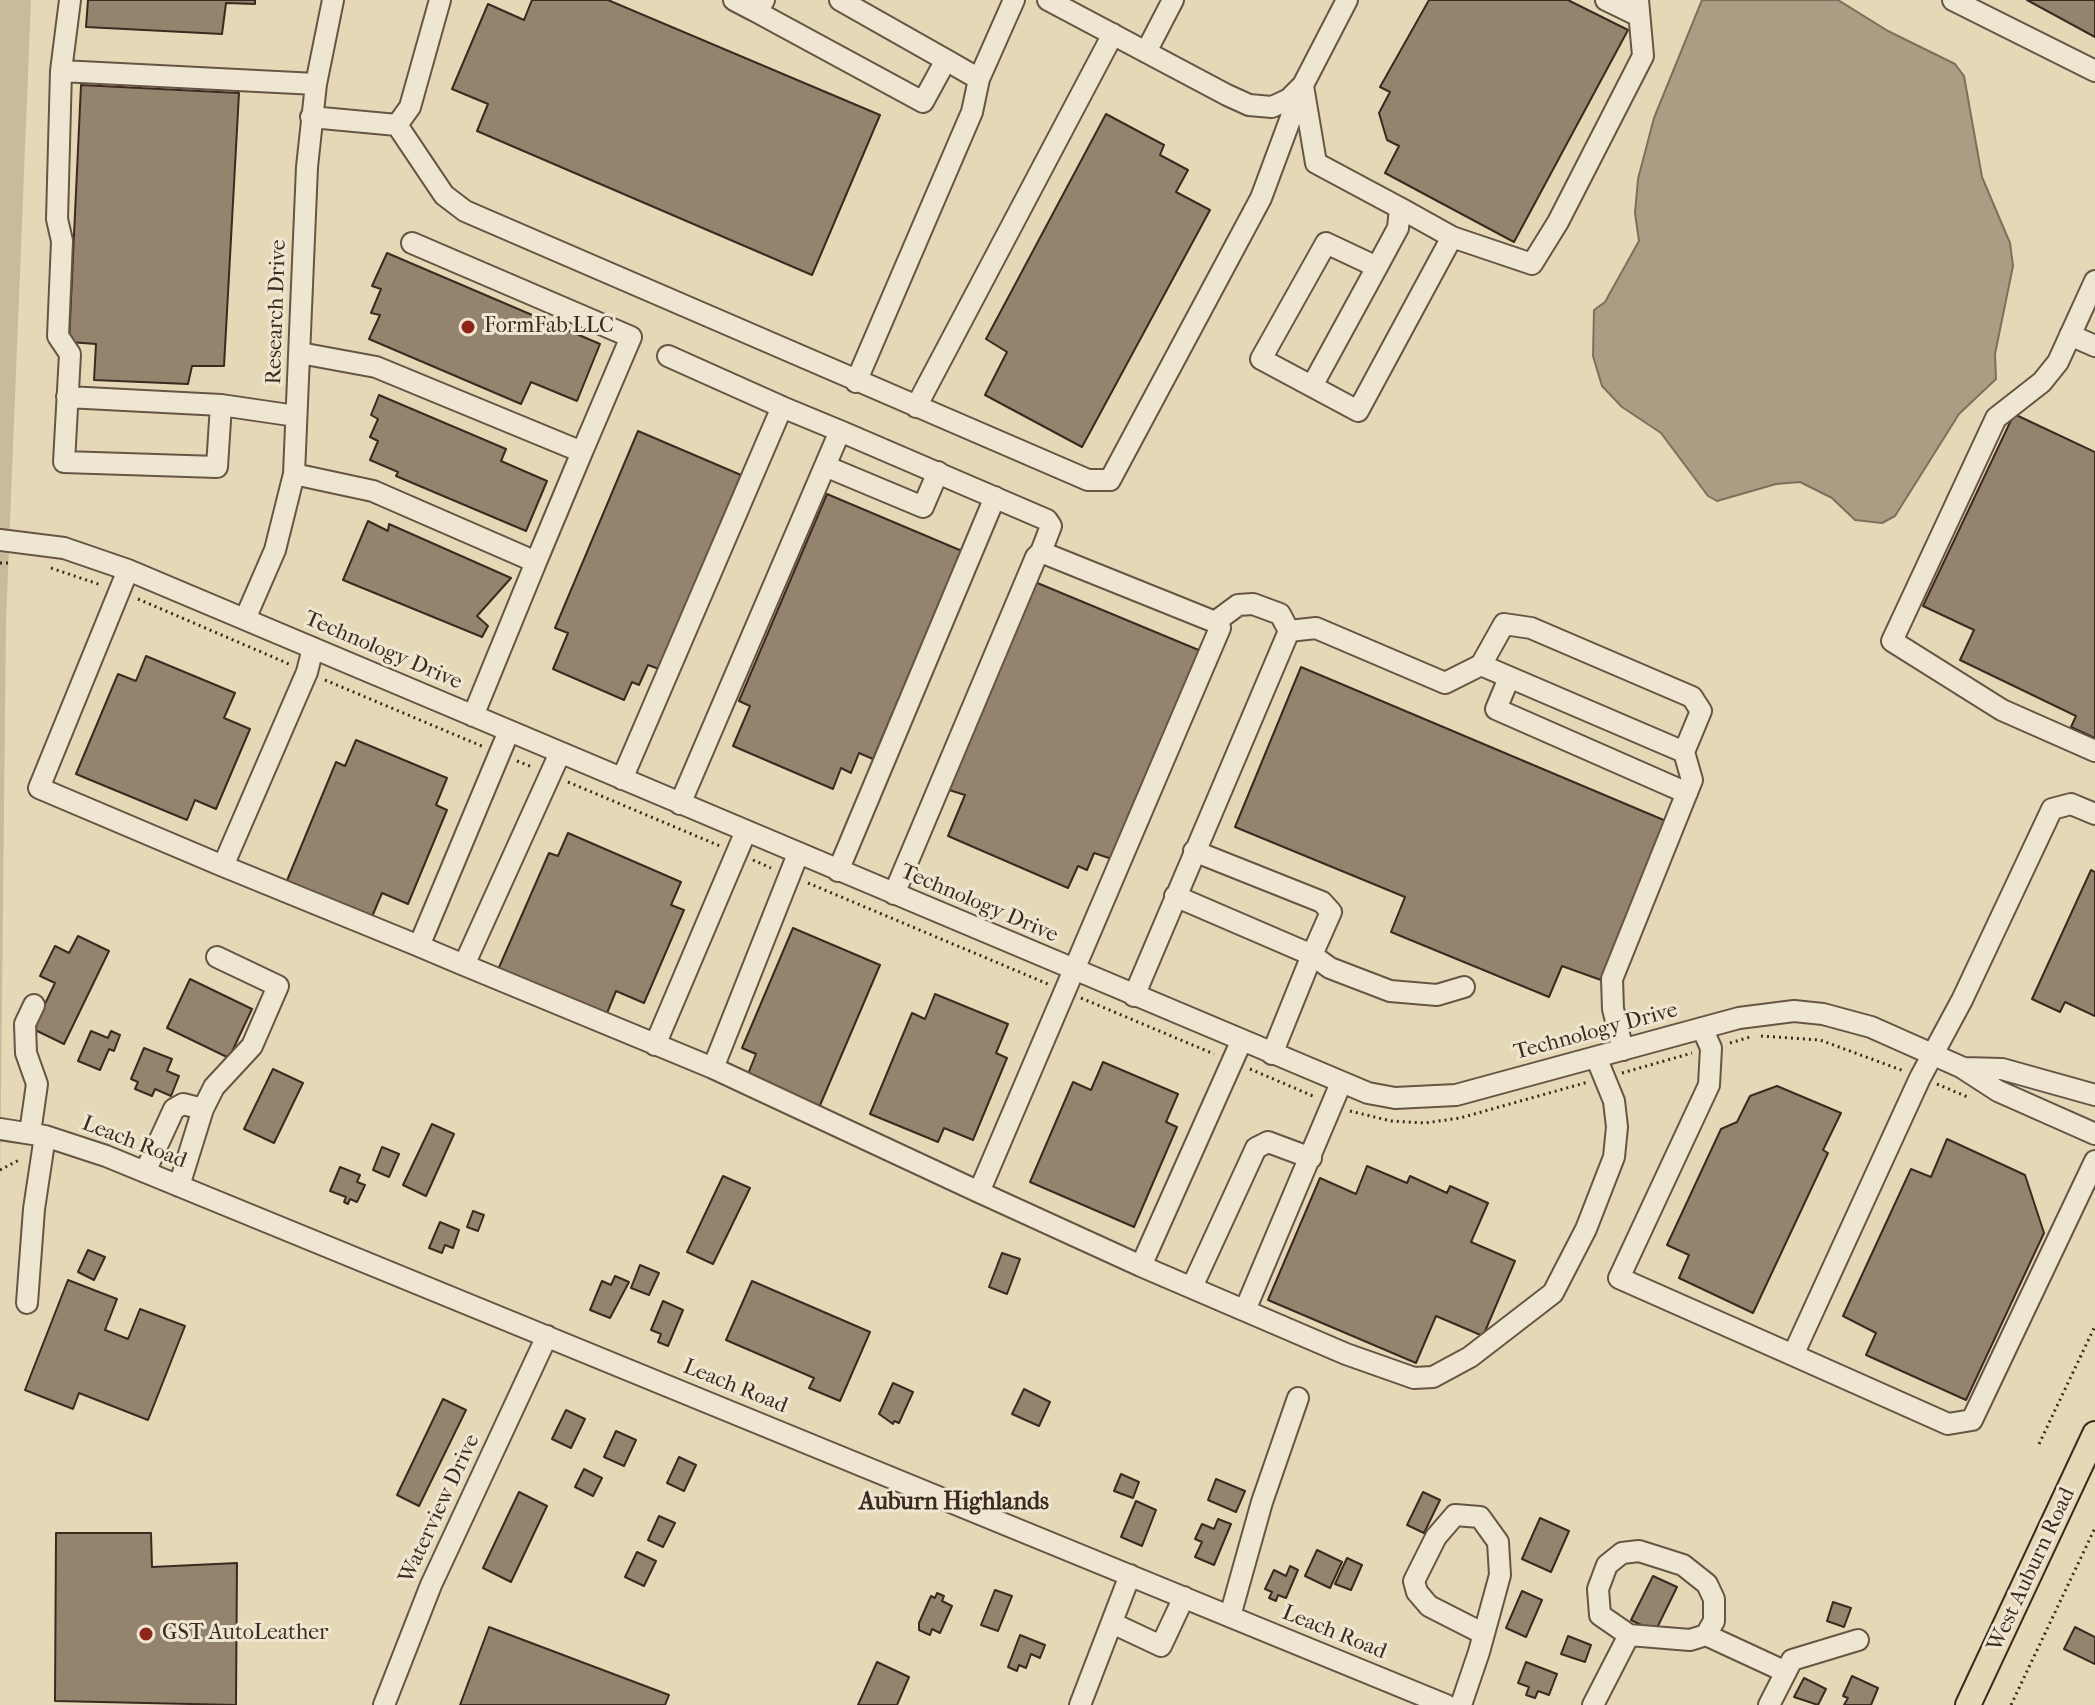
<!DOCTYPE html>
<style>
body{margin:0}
canvas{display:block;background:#e5d8b7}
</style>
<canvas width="2095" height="1705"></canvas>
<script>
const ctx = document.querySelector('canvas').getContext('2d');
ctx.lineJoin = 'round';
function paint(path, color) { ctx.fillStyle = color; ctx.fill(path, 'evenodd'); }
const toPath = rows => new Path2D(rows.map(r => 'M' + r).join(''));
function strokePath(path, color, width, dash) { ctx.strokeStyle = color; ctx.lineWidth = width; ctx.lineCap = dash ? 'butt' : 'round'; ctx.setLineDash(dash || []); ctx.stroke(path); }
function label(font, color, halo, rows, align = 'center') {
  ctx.font = font + ' "IM FELL French Canon",serif'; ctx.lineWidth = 6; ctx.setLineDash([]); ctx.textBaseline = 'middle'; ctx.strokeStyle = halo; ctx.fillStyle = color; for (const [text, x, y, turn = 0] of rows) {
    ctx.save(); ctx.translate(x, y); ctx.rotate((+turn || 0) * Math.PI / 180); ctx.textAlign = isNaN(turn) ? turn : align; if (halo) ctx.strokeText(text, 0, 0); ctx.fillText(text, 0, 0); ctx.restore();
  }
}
paint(toPath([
 [0,0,31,0,6,620,0,1187]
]), '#c8ba9d');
const water = toPath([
 [1702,0,1838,0,1888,31,1955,64,1964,76,1982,177,2010,243,2013,266,1995,354,1996,379,1959,414,1895,516,1882,523,1855,520,1832,498,1800,482,1776,484,1717,501,1708,496,1661,433,1622,407,1602,386,1593,356,1594,310,1605,302,1639,241,1635,213,1638,179,1654,118,1702,0]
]);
paint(water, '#ac9c83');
strokePath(water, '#7f6e5b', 2);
const building = toPath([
 [88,0,255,0,255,4,226,3,222,34,86,27,88,0],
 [532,0,608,0,880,115,812,275,477,131,488,104,452,89,488,4,524,20,532,0],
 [1429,0,1568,0,1628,30,1514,242,1385,173,1399,146,1387,140,1379,113,1390,92,1380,87,1429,0],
 [2027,0,2095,0,2095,37,2027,0],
 [81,85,239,93,224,366,192,366,188,384,94,380,96,344,69,342,81,85],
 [1106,114,1164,145,1160,155,1188,170,1176,192,1210,210,1082,447,985,395,1007,352,986,339,1106,114],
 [387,253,600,344,577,401,531,382,521,404,369,339,380,315,371,313,381,289,372,286,387,253],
 [379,395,506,449,501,461,547,481,526,531,396,476,398,472,370,460,378,441,370,437,378,419,371,415,379,395],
 [2014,414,2095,452,2095,738,2071,727,2076,716,1960,660,1974,630,1923,606,2014,414],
 [638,431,741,475,659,669,648,665,639,685,632,682,624,700,553,669,568,633,555,628,638,431],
 [827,494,962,551,873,759,859,753,851,773,841,768,833,789,733,746,750,706,739,701,827,494],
 [368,521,388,531,389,524,511,578,477,616,488,626,482,637,343,580,368,521],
 [1035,582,1201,651,1112,859,1094,853,1087,870,1078,866,1068,888,948,836,965,795,946,789,1035,582],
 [146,656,235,693,224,718,250,729,216,809,195,800,187,820,76,774,118,674,136,681,146,656],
 [1301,667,1666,821,1601,980,1562,966,1549,997,1391,932,1405,897,1235,827,1301,667],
 [356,740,447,778,436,805,447,810,408,904,382,893,371,919,286,883,336,762,345,766,356,740],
 [568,833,681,882,671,905,684,910,644,1003,616,991,605,1018,497,972,549,853,558,856,568,833],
 [2091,870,2095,872,2095,1016,2065,1002,2060,1012,2032,999,2091,870],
 [793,928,880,965,818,1110,746,1079,756,1054,742,1048,793,928],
 [78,936,109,951,64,1044,33,1029,55,983,40,976,55,946,69,953,78,936],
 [190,979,252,1009,229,1058,167,1028,190,979],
 [935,994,1008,1024,996,1053,1007,1058,973,1140,944,1128,938,1142,870,1114,912,1013,925,1019,935,994],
 [91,1031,108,1038,111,1031,120,1035,114,1051,109,1049,100,1070,78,1061,91,1031],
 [144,1048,172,1059,167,1071,179,1076,171,1096,155,1089,152,1096,135,1089,138,1082,131,1079,144,1048],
 [1103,1062,1178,1094,1166,1122,1177,1127,1134,1227,1030,1182,1073,1082,1091,1090,1103,1062],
 [273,1069,303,1083,274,1143,244,1129,273,1069],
 [1777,1086,1841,1113,1823,1150,1828,1153,1753,1313,1679,1278,1689,1255,1667,1245,1721,1129,1737,1122,1750,1096,1777,1086],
 [432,1124,454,1134,426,1196,403,1185,432,1124],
 [1947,1139,2025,1175,2044,1233,1966,1400,1866,1355,1876,1333,1843,1316,1911,1169,1931,1177,1947,1139],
 [382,1147,399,1154,389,1177,373,1170,382,1147],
 [1367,1166,1407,1183,1410,1176,1447,1193,1450,1186,1488,1203,1471,1242,1515,1261,1483,1336,1436,1316,1416,1363,1268,1300,1320,1178,1356,1194,1367,1166],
 [340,1167,360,1175,357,1182,365,1185,357,1202,350,1199,348,1204,344,1202,346,1197,330,1191,340,1167],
 [723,1176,750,1188,713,1264,687,1252,723,1176],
 [473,1211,484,1215,478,1231,467,1227,473,1211],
 [440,1222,459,1230,453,1248,445,1245,442,1253,429,1248,440,1222],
 [88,1250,105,1257,94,1280,78,1272,88,1250],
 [1002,1253,1020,1259,1007,1294,989,1287,1002,1253],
 [640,1265,659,1273,649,1295,631,1288,640,1265],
 [615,1276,629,1282,610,1318,590,1310,602,1281,611,1285,615,1276],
 [68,1280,117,1299,105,1330,128,1339,140,1309,185,1326,148,1420,79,1393,73,1409,25,1390,68,1280],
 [752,1281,870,1332,840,1401,809,1388,814,1378,726,1340,752,1281],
 [663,1301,683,1310,668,1346,658,1342,661,1334,651,1330,663,1301],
 [893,1383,913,1392,899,1423,894,1421,893,1424,879,1414,893,1383],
 [1024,1389,1050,1402,1039,1426,1012,1414,1024,1389],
 [443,1399,466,1410,419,1506,397,1495,443,1399],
 [566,1410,585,1419,571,1448,552,1439,566,1410],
 [616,1431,636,1440,624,1466,604,1457,616,1431],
 [679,1457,696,1465,684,1491,667,1483,679,1457],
 [584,1469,602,1478,593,1496,575,1487,584,1469],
 [1121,1474,1139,1482,1133,1498,1114,1491,1121,1474],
 [1216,1479,1245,1491,1236,1512,1208,1500,1216,1479],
 [519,1492,547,1506,511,1582,483,1568,519,1492],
 [1423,1492,1440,1500,1424,1533,1407,1525,1423,1492],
 [1136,1501,1156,1510,1142,1546,1121,1537,1136,1501],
 [659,1516,675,1523,663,1547,648,1540,659,1516],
 [1540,1518,1569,1531,1551,1572,1522,1559,1540,1518],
 [1218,1519,1231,1524,1214,1565,1195,1557,1202,1542,1195,1539,1202,1524,1214,1529,1218,1519],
 [56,1533,151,1533,152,1567,237,1563,236,1705,55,1701,56,1533],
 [1317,1550,1342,1562,1330,1588,1305,1576,1317,1550],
 [637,1552,656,1561,644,1586,625,1577,637,1552],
 [1347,1558,1362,1565,1351,1590,1335,1584,1347,1558],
 [1290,1566,1298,1570,1286,1598,1278,1595,1276,1601,1269,1598,1272,1592,1265,1589,1274,1570,1286,1576,1290,1566],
 [1653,1576,1677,1587,1655,1632,1631,1620,1653,1576],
 [995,1590,1012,1596,998,1631,981,1625,995,1590],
 [1522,1591,1542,1600,1526,1637,1506,1628,1522,1591],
 [937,1593,944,1596,942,1601,952,1606,940,1633,932,1629,930,1635,919,1630,919,1623,931,1596,935,1598,937,1593],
 [1833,1602,1851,1608,1844,1627,1827,1621,1833,1602],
 [489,1627,669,1695,665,1705,460,1705,489,1627],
 [2075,1627,2095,1637,2095,1664,2064,1649,2075,1627],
 [1020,1635,1045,1645,1040,1658,1031,1654,1026,1668,1019,1665,1017,1671,1008,1667,1020,1635],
 [1568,1636,1591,1645,1585,1662,1561,1654,1568,1636],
 [877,1662,909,1677,897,1705,858,1705,877,1662],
 [1526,1662,1557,1674,1549,1695,1538,1691,1535,1698,1526,1695,1529,1687,1518,1683,1526,1662],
 [1852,1676,1878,1688,1871,1705,1844,1705,1848,1698,1843,1696,1852,1676],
 [1804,1678,1826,1689,1818,1705,1794,1697,1804,1678]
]);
paint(building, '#94846e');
strokePath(building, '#3c291f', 2);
const minor = toPath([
 [70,0,61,71,57,219,62,241,58,336,70,354,64,462,217,467,221,405],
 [734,0,757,12,764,0],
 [840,0,946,60],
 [1048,0,1227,95,1249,105,1272,107,1289,99,1303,85,1347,0],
 [1606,0,1639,16],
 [1953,0,2095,71],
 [757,12,923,102,946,60,979,79,1014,0],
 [1146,52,1173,0],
 [61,71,316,84],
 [1303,86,1316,163,1400,208,1398,228,1377,267,1326,243,1261,359,1358,411,1452,237,1532,264,1558,222,1643,56,1638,0],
 [311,117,397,125,444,195,465,211,1088,480,1110,480,1261,198,1303,85],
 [397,125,410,107,440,0],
 [1400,208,1452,237],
 [412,243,631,337,582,452],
 [2095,281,2058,362,2042,382,1996,418,1892,641,2002,710,2095,751],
 [2070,335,2095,346],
 [300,353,376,367,582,452,536,562],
 [856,382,972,112,979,79],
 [1312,386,1377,267],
 [67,397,221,405,296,416],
 [782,407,840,431],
 [916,407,1113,34],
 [825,466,923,507,938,472],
 [294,474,373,491,536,562,473,716],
 [0,540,64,548,128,570,1368,1093,1395,1098,1456,1095,1739,1018,1794,1011,1823,1014,1871,1027,1961,1067,1998,1091,2095,1134],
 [128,570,39,788,223,866,307,672,313,648],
 [245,619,275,550,294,474,307,167,316,84,333,0],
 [1215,622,1238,605,1253,604,1280,614,1289,631],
 [1481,665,1504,624,1531,628,1692,697,1701,711,1684,752],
 [1509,678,1496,709,1687,793],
 [560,753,464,965,713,1068],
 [622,779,782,407,668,356],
 [680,804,840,431,1047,520,1051,526,1041,552],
 [2095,814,2071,804,2052,809,1962,1000,1920,1078,1793,1355,1948,1424,1972,1420,2095,1161],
 [1194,851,1322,902,1331,912,1312,955,1330,968,1390,991,1437,995,1464,987],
 [798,854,713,1068,979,1192],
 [223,866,419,946],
 [838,871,995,497],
 [894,894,1036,557,1041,552,1215,622,1220,628,979,1192,1141,1266,1241,1042],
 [1175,896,1312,955,1272,1054],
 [464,965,419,946,509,731],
 [1134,996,1289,631,1316,628,1445,683,1481,665,1684,752,1692,780,1612,979,1613,1009,1623,1050],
 [1702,1028,1711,1048,1709,1085,1619,1278,1793,1355],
 [655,1045,746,831],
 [1965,1068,2002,1069,2095,1095],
 [0,1129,45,1136,106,1156,1446,1705],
 [30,1133,37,1084,26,1053,25,1024,34,1005],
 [145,1172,174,1109,183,1104,203,1109],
 [179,1186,203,1109,214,1087,252,1046,278,986,217,957],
 [1141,1266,1346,1354,1414,1378,1433,1377,1470,1357,1553,1293,1586,1229,1614,1157,1617,1127,1614,1101,1596,1057],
 [1192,1287,1256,1148,1268,1142,1311,1158],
 [27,1303,34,1209,45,1136],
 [1245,1310,1341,1083],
 [1639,1551,1683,1565,1707,1584,1714,1599,1714,1621,1706,1635,1690,1640,1629,1635,1600,1615,1598,1589,1607,1565,1622,1553,1639,1551],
 [1230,1616,1262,1502,1298,1398],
 [1112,1623,1161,1646,1184,1597],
 [1706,1635,1786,1672],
 [384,1705,431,1585,547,1336],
 [1080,1705,1130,1575],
 [1461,1705,1479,1652,1500,1575,1498,1542,1480,1517,1455,1515,1436,1537,1414,1581,1417,1592,1429,1606,1484,1634],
 [1593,1705,1629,1635],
 [1769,1705,1792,1660,1858,1640]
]);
const major = toPath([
 [1968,1705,2095,1434]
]);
strokePath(minor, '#665545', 24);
strokePath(major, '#3c291f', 28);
strokePath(toPath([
 [0,563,12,563],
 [51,568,101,585],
 [138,599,289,664],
 [325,680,484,747],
 [517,761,532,767],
 [568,782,720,846],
 [753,860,771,868],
 [808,883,1048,984],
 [1081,998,1214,1054],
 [1761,1036,1820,1040,1904,1071],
 [1730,1043,1750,1037],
 [1250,1069,1313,1096],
 [1622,1073,1692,1053],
 [1937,1084,1970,1098],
 [1350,1111,1391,1121,1425,1123,1460,1118,1588,1082],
 [0,1170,21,1159],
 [2039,1444,2095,1326],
 [2011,1705,2095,1528]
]), '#3c291f', 3, [2, 4]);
strokePath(minor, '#eee6d0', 20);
strokePath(major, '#e5d8b7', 24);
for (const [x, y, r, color] of [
 [468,327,8,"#8f2418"],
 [146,1634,8,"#8f2418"]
]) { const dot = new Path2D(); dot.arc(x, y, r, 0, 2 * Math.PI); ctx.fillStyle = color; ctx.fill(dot); strokePath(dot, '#eee6d0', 3); }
label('22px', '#3c291f', '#eee6d0', [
 ["Research Drive",277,312,-88],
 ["Technology Drive",383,651,23],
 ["Technology Drive",979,904,23],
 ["Technology Drive",1596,1032,-15],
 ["Leach Road",134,1143,21],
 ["Leach Road",735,1387,22],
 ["Waterview Drive",440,1509,-65],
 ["West Auburn Road",2032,1570,-65],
 ["Leach Road",1334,1633,22]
]);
label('22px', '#3c291f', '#eee6d0', [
 ["FormFab LLC",484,327],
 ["GST AutoLeather",162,1634]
], 'left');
label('bold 24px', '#3c291f', '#eee6d0', [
 ["Auburn Highlands",954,1503]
]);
</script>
